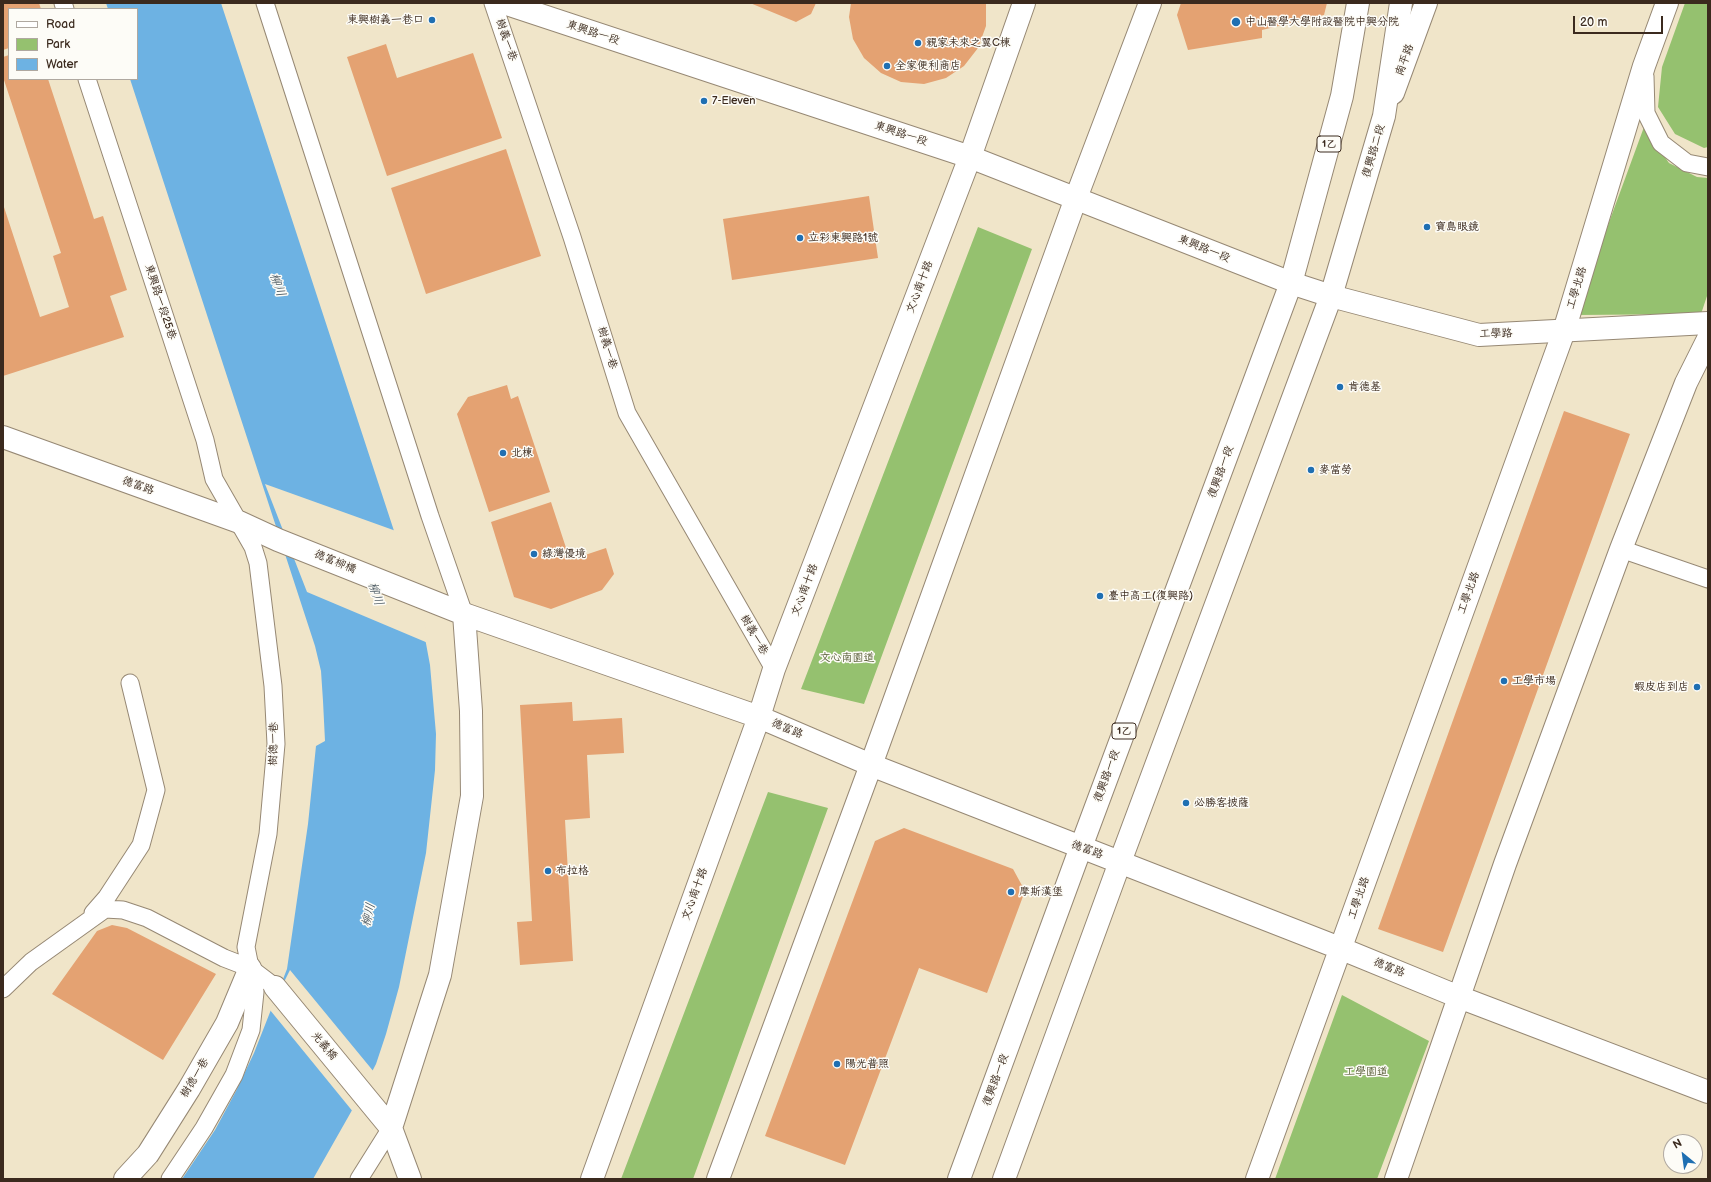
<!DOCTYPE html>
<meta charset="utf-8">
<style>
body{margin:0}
#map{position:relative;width:1711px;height:1182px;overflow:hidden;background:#f0e5c9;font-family:"Balsamiq Sans",sans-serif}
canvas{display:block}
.frame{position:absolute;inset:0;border:4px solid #3b2a1e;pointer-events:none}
.legend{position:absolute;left:8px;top:8px;width:130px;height:72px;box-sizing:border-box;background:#fdfcf7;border:1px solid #afa8a0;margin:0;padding:5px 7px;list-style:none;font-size:12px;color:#3b2a1e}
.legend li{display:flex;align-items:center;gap:8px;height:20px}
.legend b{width:20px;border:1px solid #afa8a0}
.north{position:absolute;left:1663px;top:1134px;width:40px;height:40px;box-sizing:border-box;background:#fdfcf7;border:1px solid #afa8a0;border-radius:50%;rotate:331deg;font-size:11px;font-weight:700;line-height:16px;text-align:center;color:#3b2a1e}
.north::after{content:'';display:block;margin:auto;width:14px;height:18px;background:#1f6fb2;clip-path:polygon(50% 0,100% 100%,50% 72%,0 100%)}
.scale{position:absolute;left:1573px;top:16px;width:90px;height:18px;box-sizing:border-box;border:2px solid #3b2a1e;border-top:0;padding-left:5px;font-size:12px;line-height:14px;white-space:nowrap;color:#3b2a1e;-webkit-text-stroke:3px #fdfcf7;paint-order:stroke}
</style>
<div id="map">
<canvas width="1711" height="1182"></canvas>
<div class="frame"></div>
<ul class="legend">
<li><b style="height:5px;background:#fff"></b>Road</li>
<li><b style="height:11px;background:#95c16f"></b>Park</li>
<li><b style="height:11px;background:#6db2e3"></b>Water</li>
</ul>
<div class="north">N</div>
<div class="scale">20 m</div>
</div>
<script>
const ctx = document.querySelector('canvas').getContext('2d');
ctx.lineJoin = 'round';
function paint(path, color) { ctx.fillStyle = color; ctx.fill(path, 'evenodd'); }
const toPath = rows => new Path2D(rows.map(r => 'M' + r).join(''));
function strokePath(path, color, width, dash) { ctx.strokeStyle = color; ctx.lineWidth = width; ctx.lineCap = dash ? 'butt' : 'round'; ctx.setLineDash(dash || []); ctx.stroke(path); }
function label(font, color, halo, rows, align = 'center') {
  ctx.font = font + ' "Balsamiq Sans","LXGW WenKai TC",sans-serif'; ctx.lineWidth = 3; ctx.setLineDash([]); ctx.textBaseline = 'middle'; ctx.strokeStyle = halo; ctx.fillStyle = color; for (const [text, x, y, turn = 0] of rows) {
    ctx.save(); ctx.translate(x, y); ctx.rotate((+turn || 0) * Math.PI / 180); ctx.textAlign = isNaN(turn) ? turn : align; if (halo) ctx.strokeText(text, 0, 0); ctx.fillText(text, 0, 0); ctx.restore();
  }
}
paint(toPath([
 [1685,3,1708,3,1708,147,1704,148,1675,134,1658,107,1662,67],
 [1644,127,1669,163,1697,177,1708,178,1708,293,1701,314,1575,315],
 [978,227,1032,249,864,704,801,689],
 [768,792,828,808,693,1179,621,1179],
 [1342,995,1429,1041,1377,1179,1275,1179]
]), '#95c16f');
paint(toPath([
 [106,3,221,3,396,537,422,622,430,665,436,734,435,770,426,853,399,987,386,1034,376,1064,351,1112,313,1179,182,1179,215,1130,236,1091,254,1053,287,969,308,824,316,746,325,741,323,701,321,671,315,646,130,79,137,79,137,9,108,9]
]), '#6db2e3');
paint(toPath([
 [265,484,396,531,424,622,428,643,307,592],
 [290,970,374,1072,354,1113,270,1010]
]), '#f0e5c9');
paint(toPath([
 [3,3,39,3,41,9,9,9,9,48,3,50],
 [750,3,816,3,811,14,796,22],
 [851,3,986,3,986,26,978,48,964,66,946,78,924,84,901,82,881,73,864,58,853,39,849,17],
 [1181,3,1327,3,1324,15,1262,30,1262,38,1188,50,1177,15],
 [386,44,397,78,473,53,502,138,387,176,347,57],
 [9,55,9,79,48,79,94,219,103,216,127,290,110,296,124,337,3,376,3,204,40,317,69,307,53,256,61,253,3,77,3,57],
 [506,149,541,256,426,294,391,188],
 [869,196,878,258,732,280,723,219],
 [507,385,511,399,518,396,550,492,489,512,457,414,468,397],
 [1564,411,1630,434,1443,952,1378,929],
 [551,502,570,560,606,548,614,574,602,590,551,609,514,597,491,522],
 [572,702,573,721,622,718,624,753,587,755,590,818,565,820,573,961,520,965,517,922,532,921,520,705],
 [904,828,1013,869,1025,891,987,993,919,968,845,1165,765,1136,875,841],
 [112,925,127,928,216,974,163,1060,52,994,97,931]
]), '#e4a272');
const lane = toPath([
 [63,3,65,9],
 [265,3,430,516,464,614],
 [493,3,572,237,627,413,774,669],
 [1645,76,1646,113,1661,143,1687,163,1708,167],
 [87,79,205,440,214,479,253,547,258,563,273,686,276,744,268,834,246,947,255,992,251,1030,234,1075,204,1128,170,1179],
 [1621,549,1708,579],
 [93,913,107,897,141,845,156,790,130,683],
 [3,989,31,962,105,909,123,910,147,918,224,958,250,968,275,987],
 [359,1179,391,1128]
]);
const street = toPath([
 [3,437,239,522,278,540,464,614,759,717,871,765,1342,949,1459,997,1708,1092],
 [275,987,391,1128,410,1179],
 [391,1128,440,975,472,796,471,711,464,614],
 [125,1179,148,1154,189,1089,227,1023,250,968],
 [592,1179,759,717,774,669,970,157,1024,3],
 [718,1179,871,765,1076,198,1150,3],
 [1257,1179,1564,331,1644,66,1667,3],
 [1396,1179,1505,864,1621,549,1686,383,1708,339]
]);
const secondary = toPath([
 [504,3,970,157,1291,283,1331,296,1479,335,1708,323],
 [1393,93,1426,3]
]);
const primary = toPath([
 [959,1179,1081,847,1291,283,1342,96,1358,3],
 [1004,1179,1120,862,1331,296,1384,116,1401,3]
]);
strokePath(lane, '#968874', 19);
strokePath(street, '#968874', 24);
strokePath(secondary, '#968874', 24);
strokePath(primary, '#968874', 24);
strokePath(lane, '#fff', 17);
strokePath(street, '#fff', 22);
strokePath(secondary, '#fff', 22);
strokePath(primary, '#fff', 22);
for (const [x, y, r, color] of [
 [432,20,4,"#1f6fb2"],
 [1236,22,5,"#1f6fb2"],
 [918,43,4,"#1f6fb2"],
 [887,66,4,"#1f6fb2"],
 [704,101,4,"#1f6fb2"],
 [1427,227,4,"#1f6fb2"],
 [800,238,4,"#1f6fb2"],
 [1340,387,4,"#1f6fb2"],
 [503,453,4,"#1f6fb2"],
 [1311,470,4,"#1f6fb2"],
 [534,554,4,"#1f6fb2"],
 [1100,596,4,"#1f6fb2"],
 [1504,681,4,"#1f6fb2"],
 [1697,687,4,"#1f6fb2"],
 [1186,803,4,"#1f6fb2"],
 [548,871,4,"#1f6fb2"],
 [1011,892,4,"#1f6fb2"],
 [837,1064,4,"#1f6fb2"]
]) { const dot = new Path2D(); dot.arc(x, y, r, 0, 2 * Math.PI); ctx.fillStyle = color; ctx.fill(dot); strokePath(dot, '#fdfcf7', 1.5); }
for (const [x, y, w] of [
 [1329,144,24],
 [1124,731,24]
]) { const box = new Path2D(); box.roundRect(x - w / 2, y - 8, w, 16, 3); ctx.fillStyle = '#fdfcf7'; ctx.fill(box); strokePath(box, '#3b2a1e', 1); }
label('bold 10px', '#3b2a1e', null, [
 ["1乙",1329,144],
 ["1乙",1124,731]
]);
label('11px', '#3b2a1e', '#fdfcf7', [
 ["東興樹義一巷口",424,20,"right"],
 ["中山醫學大學附設醫院中興分院",1245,22],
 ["親家未來之翼C棟",926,43],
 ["全家便利商店",895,66],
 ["7-Eleven",712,101],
 ["寶島眼鏡",1435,227],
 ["立彩東興路1號",808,238],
 ["肯德基",1348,387],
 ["北棟",511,453],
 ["麥當勞",1319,470],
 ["綠灣優境",542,554],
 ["臺中高工(復興路)",1108,596],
 ["工學市場",1512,681],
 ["蝦皮店到店",1689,687,"right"],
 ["必勝客披薩",1194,803],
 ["布拉格",556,871],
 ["摩斯漢堡",1019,892],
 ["陽光普照",845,1064]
], 'left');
label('11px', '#3b2a1e', '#fdfcf7', [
 ["東興路一段",593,33,18],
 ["樹義一巷",506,40,71],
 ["南平路",1405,60,-70],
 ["東興路一段",901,134,18],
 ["復興路二段",1374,151,-74],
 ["東興路一段",1204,249,22],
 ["文心南十路",920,287,-69],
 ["工學北路",1577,288,-73],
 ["東興路一段25巷",160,302,72],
 ["工學路",1496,334,-1],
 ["樹義一巷",607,348,73],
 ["復興路一段",1221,472,-70],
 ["德富路",138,486,20],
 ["德富柳橋",335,562,22],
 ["文心南十路",805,590,-69],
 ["工學北路",1469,593,-70],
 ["樹義一巷",754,635,60],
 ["德富路",787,729,23],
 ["樹德一巷",274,744,-89],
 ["復興路一段",1107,776,-70],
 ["德富路",1087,850,21],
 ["文心南十路",695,894,-70],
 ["工學北路",1359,898,-71],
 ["德富路",1389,968,22],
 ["光義橋",324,1046,50],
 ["樹德一巷",195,1078,-59],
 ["復興路一段",996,1080,-70]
]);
label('11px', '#5a5f3a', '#fdfcf7', [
 ["文心南園道",847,658],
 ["工學園道",1366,1072]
]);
label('italic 12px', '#4c5a63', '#fdfcf7', [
 ["柳川",277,285,71],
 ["柳川",375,594,72],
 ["柳川",369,915,-77]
]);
</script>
